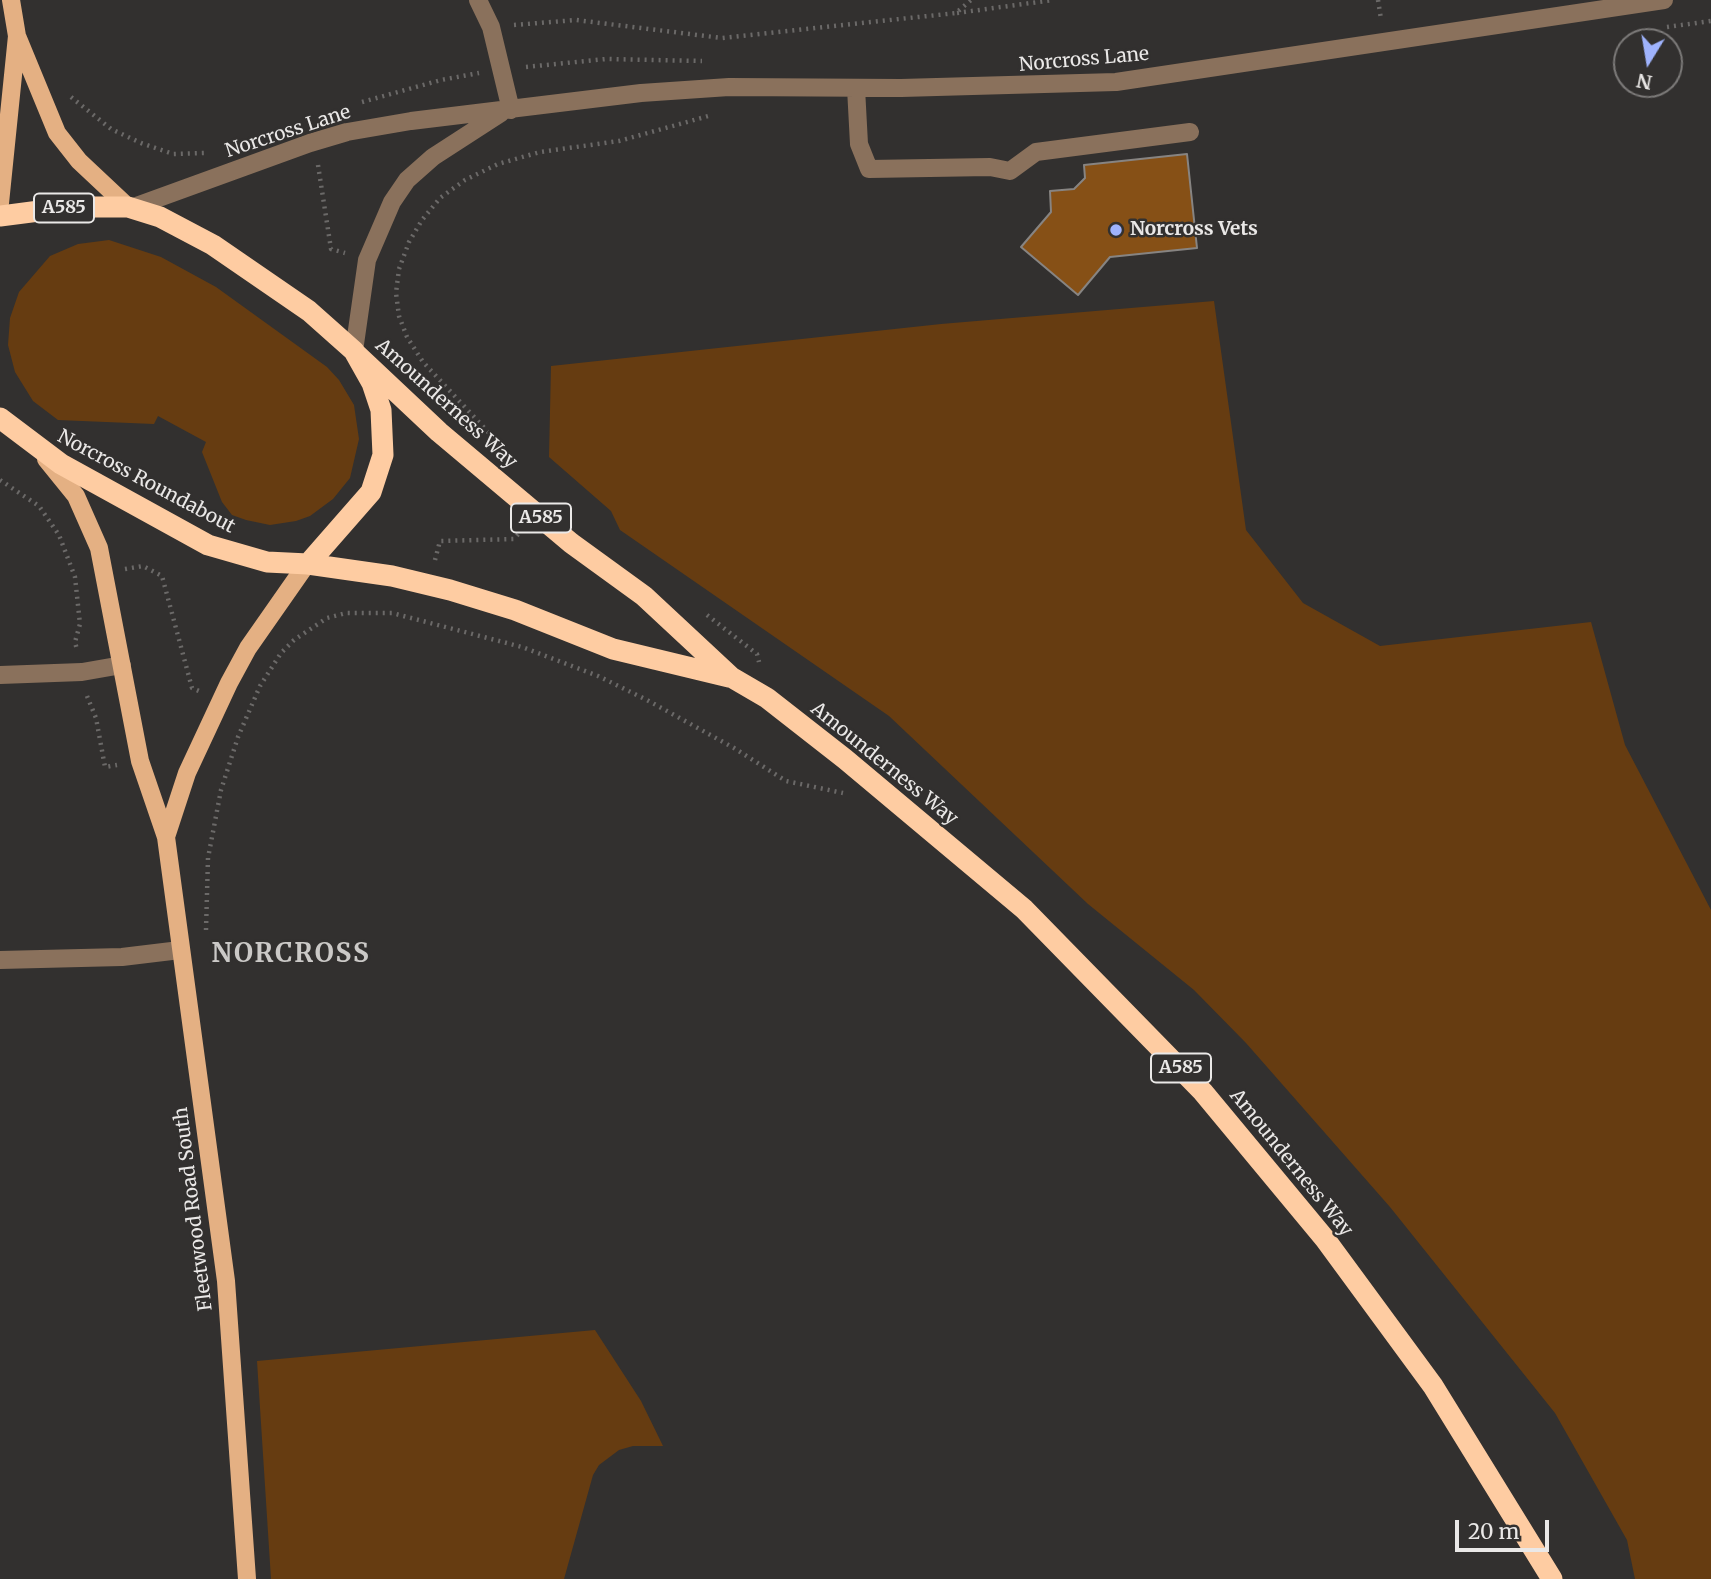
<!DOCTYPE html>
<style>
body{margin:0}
#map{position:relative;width:1711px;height:1579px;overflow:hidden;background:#32302f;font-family:Merriweather,serif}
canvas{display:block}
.north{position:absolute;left:1613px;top:28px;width:70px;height:70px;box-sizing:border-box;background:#32302f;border:2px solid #7c7a79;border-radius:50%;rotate:191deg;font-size:19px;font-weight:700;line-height:28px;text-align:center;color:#eae8e7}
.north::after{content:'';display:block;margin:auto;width:24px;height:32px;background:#9fb3fd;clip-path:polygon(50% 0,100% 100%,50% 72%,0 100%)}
.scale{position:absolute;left:1455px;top:1520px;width:94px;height:32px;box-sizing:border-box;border:4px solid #eae8e7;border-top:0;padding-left:9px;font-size:21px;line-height:24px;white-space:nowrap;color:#eae8e7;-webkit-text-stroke:5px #32302f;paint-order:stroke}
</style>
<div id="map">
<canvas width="1711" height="1579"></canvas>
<div class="north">N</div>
<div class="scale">20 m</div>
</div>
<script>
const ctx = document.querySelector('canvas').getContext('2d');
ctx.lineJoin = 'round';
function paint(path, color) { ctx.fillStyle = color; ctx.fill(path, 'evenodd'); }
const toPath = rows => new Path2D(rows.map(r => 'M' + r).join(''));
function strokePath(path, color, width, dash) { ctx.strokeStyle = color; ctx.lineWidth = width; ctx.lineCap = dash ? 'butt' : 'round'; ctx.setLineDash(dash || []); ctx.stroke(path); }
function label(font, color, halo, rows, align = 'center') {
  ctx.font = font + ' Merriweather,serif'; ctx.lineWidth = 5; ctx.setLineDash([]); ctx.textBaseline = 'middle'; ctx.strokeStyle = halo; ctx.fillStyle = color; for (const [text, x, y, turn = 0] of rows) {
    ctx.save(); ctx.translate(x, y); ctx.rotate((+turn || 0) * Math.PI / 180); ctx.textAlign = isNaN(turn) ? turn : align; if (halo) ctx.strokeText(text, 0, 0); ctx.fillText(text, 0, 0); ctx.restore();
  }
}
paint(toPath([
 [109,240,161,257,216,287,327,367,339,380,354,405,359,439,350,478,333,499,310,516,296,521,270,525,246,520,232,515,222,502,202,452,206,442,158,416,154,424,58,420,33,401,15,372,8,345,10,318,19,292,50,256,78,244],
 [1214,301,1246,530,1303,603,1380,646,1591,622,1625,745,1711,910,1711,1579,1635,1579,1627,1540,1555,1413,1390,1207,1246,1043,1194,990,1088,904,889,716,620,530,611,511,549,457,551,366,941,324],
 [595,1330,641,1401,663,1446,633,1446,619,1450,599,1465,593,1475,564,1579,271,1579,257,1361]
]), '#663c11');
const building = toPath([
 [1187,154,1197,248,1110,257,1078,295,1021,247,1051,212,1050,191,1074,189,1085,178,1084,165,1187,154]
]);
paint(building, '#865016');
strokePath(building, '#878482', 2);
strokePath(toPath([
 [1378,0,1381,19],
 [957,13,1053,0],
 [514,25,576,20,722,38,956,13,971,0],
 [1667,27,1711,21],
 [526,67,606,59,702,61],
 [71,97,111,129,141,143,173,154,204,153],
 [362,102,441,80,479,73],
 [318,165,331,249,345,253],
 [503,448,423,362,407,337,399,316,396,293,399,269,409,242,422,220,440,198,465,180,498,164,540,152,619,141,712,115],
 [0,480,39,506,59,535,75,577,80,624,75,642,77,650],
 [435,560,440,541,514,539,520,532],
 [125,569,143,566,162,576,192,688,199,691],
 [707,615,757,654,759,662],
 [87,696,96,718,105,767,117,765],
 [206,930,208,858,221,790,238,737,260,686,281,653,294,640,327,618,346,613,392,613,522,647,598,676,647,700,734,748,786,781,843,793]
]), '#6b6968', 4.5, [2, 5]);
strokePath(toPath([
 [478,0,491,27,511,110],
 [856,88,859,144,869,169,990,167,1010,171,1036,152,1190,132],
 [131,208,310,143,347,132,411,121,641,93,729,87,901,88,1116,82,1664,0],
 [354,351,367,260,392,202,407,180,433,157,501,113],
 [0,675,82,672,122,665],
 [0,960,122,957,180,950]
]), '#8a715c', 18);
strokePath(toPath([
 [11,0,17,36,57,133,79,161,128,207],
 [0,203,17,36],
 [46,459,76,496,99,548,140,761,166,837,226,1281,247,1579],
 [166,837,187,773,229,683,248,648,306,565]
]), '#e4b083', 18);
strokePath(toPath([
 [0,216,70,207,128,207,160,217,213,245,309,311,354,351,372,383,381,410,383,455,371,492,308,564,267,562,208,545,61,464,0,418],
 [355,353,439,432,571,543,644,596,731,677,767,698,845,759,1024,909,1203,1092,1325,1239,1433,1386,1552,1579],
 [308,564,392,576,450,590,515,610,613,649,729,677]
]), '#fecca2', 21);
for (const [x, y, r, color] of [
 [1116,230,7,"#9fb3fd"]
]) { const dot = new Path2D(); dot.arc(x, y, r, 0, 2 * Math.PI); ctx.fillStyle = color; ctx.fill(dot); strokePath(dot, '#32302f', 2.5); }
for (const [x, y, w] of [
 [64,208,60],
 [541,518,60],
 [1181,1068,60]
]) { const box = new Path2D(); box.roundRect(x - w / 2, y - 14.5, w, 29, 5); ctx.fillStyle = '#32302f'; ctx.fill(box); strokePath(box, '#eae8e7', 2); }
label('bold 18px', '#eae8e7', null, [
 ["A585",64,208],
 ["A585",541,518],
 ["A585",1181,1068]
]);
label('19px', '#eae8e7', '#32302f', [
 ["Norcross Lane",1084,60,-5],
 ["Norcross Lane",288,132,-18],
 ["Amounderness Way",446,404,42],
 ["Norcross Roundabout",146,482,28],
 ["Amounderness Way",884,764,39],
 ["Amounderness Way",1291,1163,51],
 ["Fleetwood Road South",194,1209,-97]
]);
label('bold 19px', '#eae8e7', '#32302f', [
 ["Norcross Vets",1130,230]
], 'left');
ctx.letterSpacing = '2px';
label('bold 26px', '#cbc9c7', '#32302f', [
 ["NORCROSS",291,955]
]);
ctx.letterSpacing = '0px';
</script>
